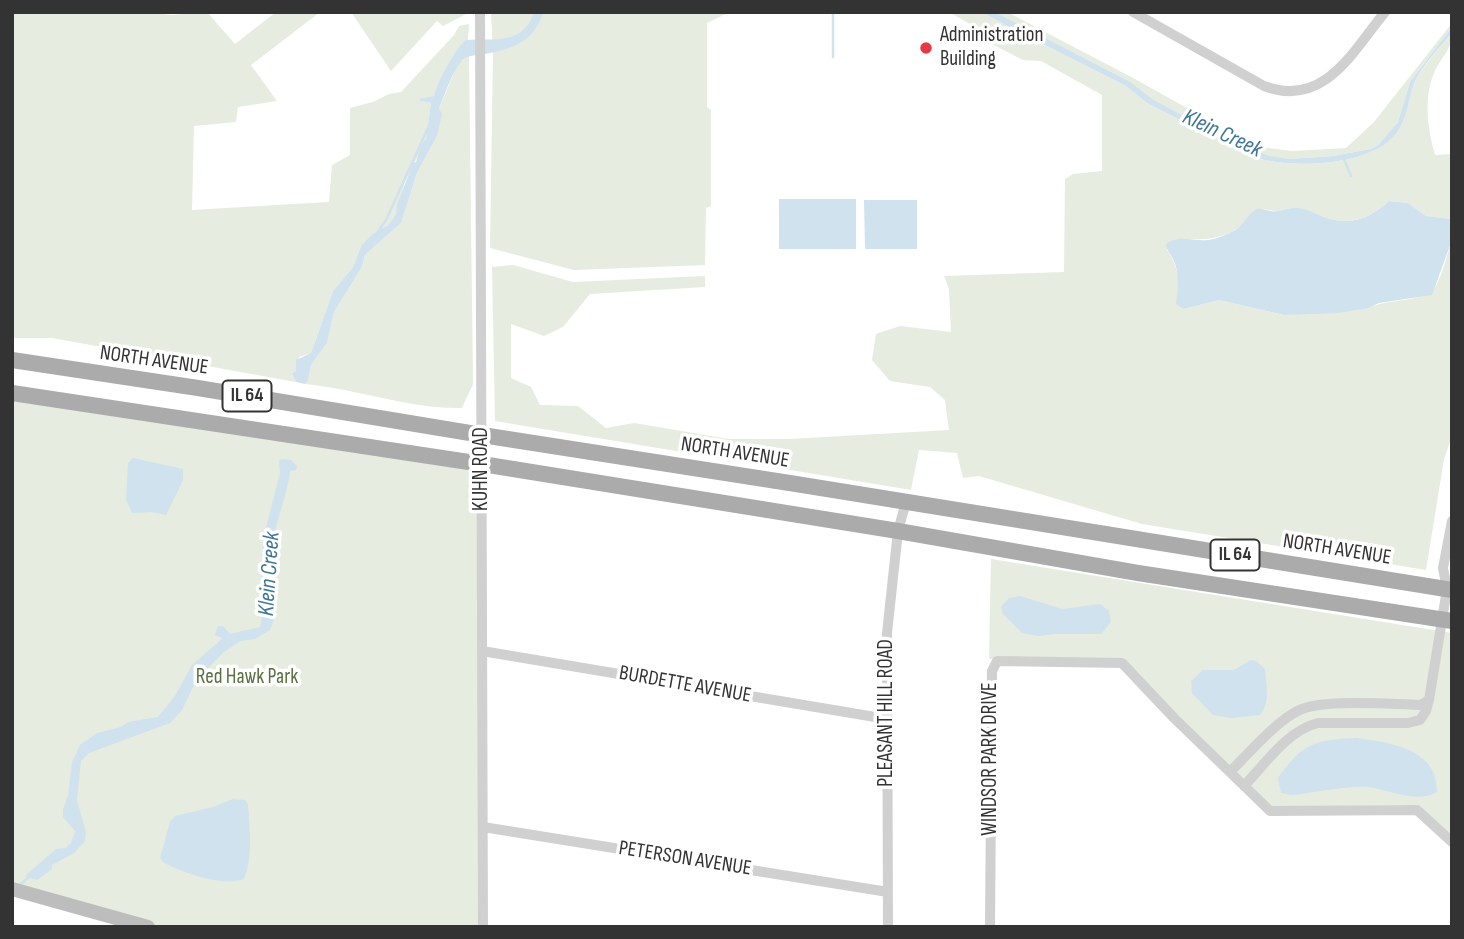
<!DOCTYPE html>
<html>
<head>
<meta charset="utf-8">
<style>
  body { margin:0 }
  #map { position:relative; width:1464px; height:939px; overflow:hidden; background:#fff; font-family:"Sofia Sans Condensed",sans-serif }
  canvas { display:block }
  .frame { position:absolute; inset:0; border:14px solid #333; pointer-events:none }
</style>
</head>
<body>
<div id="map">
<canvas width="1464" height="939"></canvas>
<div class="frame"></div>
</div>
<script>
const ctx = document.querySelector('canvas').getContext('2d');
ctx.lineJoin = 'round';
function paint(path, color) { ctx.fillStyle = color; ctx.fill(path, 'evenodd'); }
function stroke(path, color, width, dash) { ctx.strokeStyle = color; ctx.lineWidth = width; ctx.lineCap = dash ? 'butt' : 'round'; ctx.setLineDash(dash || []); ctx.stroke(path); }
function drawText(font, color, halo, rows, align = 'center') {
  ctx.font = font + ' "Sofia Sans Condensed",sans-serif'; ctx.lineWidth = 7; ctx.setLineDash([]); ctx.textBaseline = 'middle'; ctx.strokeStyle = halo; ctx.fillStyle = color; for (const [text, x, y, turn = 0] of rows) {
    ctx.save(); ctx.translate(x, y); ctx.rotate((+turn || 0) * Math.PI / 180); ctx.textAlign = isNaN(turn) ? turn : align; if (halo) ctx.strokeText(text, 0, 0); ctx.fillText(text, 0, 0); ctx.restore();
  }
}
const green = new Path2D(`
  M12,12H149L171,15L207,12L235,44L276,12H320L251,65L277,101L238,107L236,122L194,126L192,210L329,202L332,165L350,155V108L373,102L389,94L401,92L454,35L459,26L469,24L468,40C455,47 437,82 434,96L421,101L431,103L426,140L405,182L396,214L388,225L372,234L361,246L353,267L333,291L311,353L299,357L296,371L292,375L296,382L52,338H12Z
  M351,12H470L443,26L437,21L391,71Z
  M491,12H730L707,23V107L711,110V206L706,208L705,265L574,270L490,248L493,53Z
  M949,12H982L1016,31L1021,41L1024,37L1033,39L1126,86L1147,103L1248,155C1285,170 1374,168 1398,131C1408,115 1408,96 1416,80C1425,63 1440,48 1452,33C1452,50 1441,57 1434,73C1423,99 1428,129 1435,155L1452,154V219L1426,216L1408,203L1389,201C1370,217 1355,225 1330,219C1319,216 1310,209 1299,208C1291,207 1286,210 1278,211C1271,212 1264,207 1257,210C1249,212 1245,224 1238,228C1215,242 1200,239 1175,239L1167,250C1176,262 1182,283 1177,297L1184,309L1219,300L1284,315L1369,308C1387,298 1425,303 1435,287C1443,274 1447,254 1452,240V436L1444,459L1426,570L1142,524L979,476L963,478L957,453L919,450L911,490L495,421L492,267L513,265L573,282L705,276V287L590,294L563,327L544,336L511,324V378L531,387L540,405L578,406L606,428L634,423L729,439H789L949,430L945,400L930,387L890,381L872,360L876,334L900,326L951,332L949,289L944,276L1064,272L1065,179L1073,174L1102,171V95L1041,61L1023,60L976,36L977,28Z
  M995,12H1007L1135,79L1244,140L1260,147L1292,151L1346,148L1374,122L1452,23V27L1410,82L1398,122L1378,145L1371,149L1333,156L1289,159L1269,157L1235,143L1154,100L1129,81Z
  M469,56L473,384L462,408C409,409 357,389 305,384L308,381L311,365L327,343L334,312L362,267L365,255L401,223L417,173L437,136L439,109L455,70L460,62Z
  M12,395L479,469L483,927H149L12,888Z
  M991,559L1452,633V836L1420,808L1403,805L1271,807L1121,660L989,659Z`);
const water = new Path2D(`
  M534,12H543C535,41 513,49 485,54C478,55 469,55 464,59C454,66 444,97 439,109L442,114L437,136L417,173L401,223L365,255L362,267L334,312L327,343L311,365L308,381L305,384L296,382L292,374L296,371V360L311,353L333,291L353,267L361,246L372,234L388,225L396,214L397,205L413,163L416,162L421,145L426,139L431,103L420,101V99L434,96C437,82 454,50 466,40C495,38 523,46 534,12Z
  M982,12H995L1129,81L1154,100L1235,143L1269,156L1289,159L1333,156L1371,149L1378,145L1398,122L1410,82L1452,27V33C1438,50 1418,69 1412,90C1408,104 1406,118 1398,131C1374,168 1285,170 1248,155L1147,103L1126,86L1033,39L1024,37L1021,44L1016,45V31Z
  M779,199H856V249H779Z
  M864,200H917V249H865Z
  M1389,201L1408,203L1426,216L1452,219V240L1432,295L1379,303L1369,308L1338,313L1284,315L1219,300L1184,309L1176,304C1178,289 1180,273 1173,259C1170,253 1167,251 1166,244C1179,234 1193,242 1208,240C1217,239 1231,233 1238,228C1245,223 1249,212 1257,209C1264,208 1271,213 1278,211C1286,210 1291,207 1299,208C1310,209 1319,216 1330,219C1356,225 1370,217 1389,201Z
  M133,458L183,469V480L166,515L151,512L132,513L126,499L128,463Z
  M282,459L291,460L297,466L296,470L290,471C287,502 268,534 273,566C275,587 280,610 270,630L255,639L240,641L224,652L197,679L182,710L170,723L89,753L81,761L77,800L86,833L85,841L74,853L52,865V869L37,880L25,876L56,849L66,848L71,843L75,831L63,817V809L68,796L72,762L80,745L97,733L121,727L128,722L158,717L175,696L192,665L222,639V638L215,635L218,626H223L230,634L260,627L264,608L262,573L263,540L280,473L279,461Z
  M1020,596L1062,609L1100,604L1109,611L1111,622L1101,634H1054L1039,636L1022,633L1003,614L1001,607L1009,598Z
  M1251,660L1256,661L1265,669C1266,684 1271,703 1260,715L1231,718L1213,715L1192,693L1191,681L1203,670H1234Z
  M1356,738C1380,741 1420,746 1432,770C1436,776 1436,785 1437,792C1416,804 1391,790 1368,787C1351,785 1311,793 1292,795L1281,793L1278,778C1303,743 1314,740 1356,738Z
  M233,799L245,800L248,805C250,827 253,859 244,879C223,887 182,873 163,862L160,858L170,822L175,816L213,807Z`);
const stream = new Path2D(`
  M833,57V12
  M1343,157L1351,176
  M377,233L386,220L428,128
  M20,885L30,876`);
const street = new Path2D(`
  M480,12L483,927
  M1133,12L1264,86C1324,109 1353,51 1385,12
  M482,651L887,719
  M1230,772C1248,754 1280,717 1302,709C1327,699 1392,704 1420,705L1429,700
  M1244,786C1265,764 1288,730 1318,723H1408L1420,720L1426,711L1429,700L1447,589L1443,568L1452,521
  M483,827L888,892
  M888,927L887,633L898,531L906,502
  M990,927L992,671L997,661L1122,663L1174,718L1270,811L1417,810L1452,842`);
const secondary = new Path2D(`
  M12,889L148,927`);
const primary = new Path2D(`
  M12,360L198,388L482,435L796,484L1452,590
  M12,393L482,464L898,531L1138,573L1452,621`);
const markers = [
  [926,48,7,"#e63946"]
];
const shields = [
  [247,396,49],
  [1235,555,49]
];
const shieldNames = [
  ["IL 64",247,396],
  ["IL 64",1235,555]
];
const poiNames = [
  ["Administration",940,36],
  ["Building",940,60]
];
const streetNames = [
  ["NORTH AVENUE",154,361,8],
  ["NORTH AVENUE",735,453,9],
  ["KUHN ROAD",482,469,-90],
  ["NORTH AVENUE",1337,550,9],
  ["BURDETTE AVENUE",685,685,10],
  ["PLEASANT HILL ROAD",887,713,-90],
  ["WINDSOR PARK DRIVE",991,759,-90],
  ["PETERSON AVENUE",685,859,9]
];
const parkNames = [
  ["Red Hawk Park",247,678]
];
const waterNames = [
  ["Klein Creek",1222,134,25],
  ["Klein Creek",270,574,-86]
];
paint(green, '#e6ecdf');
paint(water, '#cfe2ee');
stroke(stream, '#cfe2ee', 2.5);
stroke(street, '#d0d0d0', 10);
stroke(secondary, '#bdbdbd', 14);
stroke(primary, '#ababab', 16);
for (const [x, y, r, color] of markers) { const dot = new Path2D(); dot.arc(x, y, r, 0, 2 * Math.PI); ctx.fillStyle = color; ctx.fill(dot); stroke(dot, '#fff', 2.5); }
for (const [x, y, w] of shields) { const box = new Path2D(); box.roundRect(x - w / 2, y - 15.5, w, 31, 5); ctx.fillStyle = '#fff'; ctx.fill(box); stroke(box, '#333', 2); }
drawText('bold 19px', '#333', null, shieldNames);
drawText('21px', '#333', '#fff', poiNames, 'left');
drawText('21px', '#333', '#fff', streetNames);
drawText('21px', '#56703f', '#fff', parkNames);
drawText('italic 23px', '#3f7597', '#fff', waterNames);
</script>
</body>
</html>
